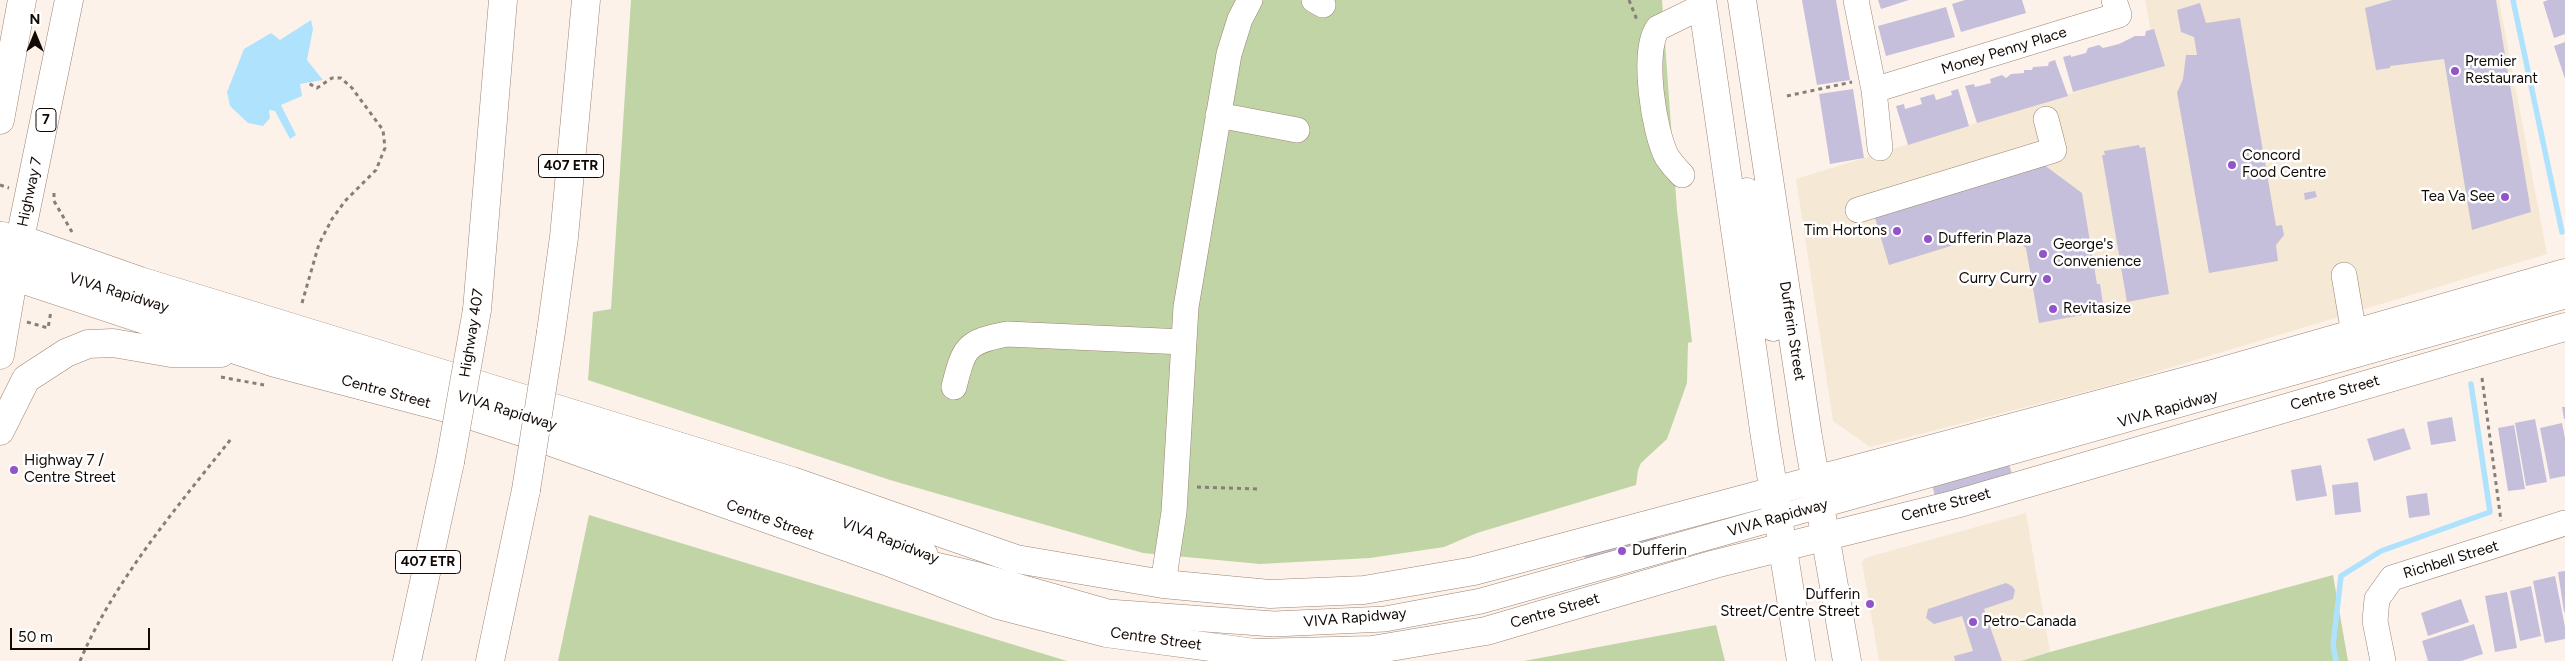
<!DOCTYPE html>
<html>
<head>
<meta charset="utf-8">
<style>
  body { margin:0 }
  #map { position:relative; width:2565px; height:661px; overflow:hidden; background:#fdf2ea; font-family:Figtree,sans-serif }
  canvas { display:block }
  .north { position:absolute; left:10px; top:10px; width:50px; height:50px; -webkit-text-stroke:4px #fff; paint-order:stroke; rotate:0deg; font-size:14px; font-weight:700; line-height:20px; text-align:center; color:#120904 }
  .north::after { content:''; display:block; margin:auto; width:18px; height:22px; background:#120904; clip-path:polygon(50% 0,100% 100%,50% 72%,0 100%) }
  .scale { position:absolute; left:10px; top:628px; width:140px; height:22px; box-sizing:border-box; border:2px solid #120904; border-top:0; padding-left:6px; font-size:15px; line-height:18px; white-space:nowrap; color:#120904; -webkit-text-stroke:4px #fff; paint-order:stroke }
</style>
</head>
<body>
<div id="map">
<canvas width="2565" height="661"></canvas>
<div class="north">N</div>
<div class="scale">50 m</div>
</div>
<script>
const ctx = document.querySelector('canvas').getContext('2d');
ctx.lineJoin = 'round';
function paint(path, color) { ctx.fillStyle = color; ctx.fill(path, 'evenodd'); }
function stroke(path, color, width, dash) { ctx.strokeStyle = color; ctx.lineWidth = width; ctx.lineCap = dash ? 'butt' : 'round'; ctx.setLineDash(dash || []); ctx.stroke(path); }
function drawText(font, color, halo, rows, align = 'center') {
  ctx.font = font + ' Figtree,sans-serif'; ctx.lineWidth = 5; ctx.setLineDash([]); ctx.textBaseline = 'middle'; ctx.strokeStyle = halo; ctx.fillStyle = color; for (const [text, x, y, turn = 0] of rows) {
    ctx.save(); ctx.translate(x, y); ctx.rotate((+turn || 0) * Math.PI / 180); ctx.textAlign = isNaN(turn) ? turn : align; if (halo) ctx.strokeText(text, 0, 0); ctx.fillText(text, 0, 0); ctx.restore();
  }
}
const commercial = new Path2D(`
  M2145,0H2499L2547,254L2123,382L1870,447L1833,421L1796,179L2073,93L2157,64Z
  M2026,513L2050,652L2021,661H1879L1862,563L1865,558Z`);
const green = new Path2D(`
  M631,0H1662L1677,210L1692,342L1688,343L1687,383L1667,439L1641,463L1638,470L1636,485L1477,533L1444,547L1370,558L1260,564L1143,553L890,480L588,380L593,312L611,309Z
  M589,515L1067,661H558Z
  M2333,575L2348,661H2021L2050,652Z
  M1716,625L1725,661H1524Z`);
const water = new Path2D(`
  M311,20L313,29L307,60L323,80L300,84L302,96L281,105L296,135L290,139L275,111L269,110L270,118L263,126L248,123L230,106L227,92L244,49L271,33L280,40Z`);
const stream = new Path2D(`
  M2513,0L2562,232
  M2336,661L2333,645L2341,576L2381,551L2490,512L2471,384`);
const building = new Path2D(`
  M1802,0H1836L1850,80L1817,85Z
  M1878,0H1909L1881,9Z
  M1965,0H2022L2026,13L1961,32L1952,4Z
  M2392,0H2496L2531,212L2472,230L2444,59L2390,66V68L2376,70L2365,8Z
  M2548,0H2565V34L2554,38L2543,2Z
  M2200,3L2206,23L2240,18L2276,226L2282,225L2284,235L2276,245L2278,261L2209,273L2177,93L2183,79L2186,55H2197L2194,37L2181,32L2177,10Z
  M1946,7L1955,37L1886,56L1878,26Z
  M2154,29L2165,66L2073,92L2063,57L2071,55V57L2086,53L2088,48L2099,45L2103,48L2119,44L2135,36H2145L2146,31Z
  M2565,42V79L2554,46Z
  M2055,60L2068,96L1977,123L1965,86L1974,84L1975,87L1991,83L1990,79L2002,75L2006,78L2011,74L2024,73V70H2032L2033,67L2048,66L2049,62Z
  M1853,89L1864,158L1830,164L1819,94Z
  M1958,89L1969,126L1908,145L1896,106L1904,104L1905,109L1922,104L1920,98L1934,94L1936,100L1952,95L1951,91Z
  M2139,145L2140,148L2145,147L2169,294L2127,302L2102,155H2105L2104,151Z
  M2036,159L2082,193L2097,284H2100L2104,311L2039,323L2026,248L2003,230L1889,265L1872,208Z
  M2315,191L2317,197L2305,200L2304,193Z
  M2562,407H2565V419H2564Z
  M2452,417L2456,441L2431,445L2427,422Z
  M2535,419L2547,482L2526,486L2515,423Z
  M2562,423L2565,438V476L2550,479L2540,428Z
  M2514,425L2525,489L2508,491L2498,428Z
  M2404,428L2411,449L2374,461L2367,439Z
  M2008,461L2012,474L1935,497L1932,484Z
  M2321,465L2327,496L2296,501L2291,470Z
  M2358,482L2361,512L2335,515L2332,485Z
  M2427,493L2430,515L2409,518L2406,496Z
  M1655,533L1660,547L1588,569L1584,555Z
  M2565,571V612H2564L2558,572Z
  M2555,576L2565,627V639L2545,643L2533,581Z
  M2006,583L2012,586L2015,590L2013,599L1984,609L2002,661H1955L1954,656L1973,651L1962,616L1934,624L1926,618L1928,609Z
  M2531,586L2541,636L2520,641L2510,591Z
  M2507,592L2517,648L2495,652L2485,596Z
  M2461,599L2469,622L2428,636L2421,613Z
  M2474,624L2483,654L2461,661H2428L2422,641Z`);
const path = new Path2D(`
  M1629,0L1637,20
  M1787,96L1852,82
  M0,185L9,188
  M54,193V201L72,232
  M302,303L319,244L332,219L345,201L376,170L385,148L383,130L352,88L341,78H332L317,88L308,83
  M27,322L48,328L51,311
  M221,377L264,385
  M2482,378L2501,521
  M1197,487L1259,489
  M80,661C114,581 177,507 231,439`);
const minor = new Path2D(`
  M1314,0L1323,5
  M1856,0L1874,90L1880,148
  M1874,90L2119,15L2114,0
  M1218,115L1297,130
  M1682,175C1677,170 1671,163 1667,157C1654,133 1641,51 1658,28L1703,6
  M1858,210L2054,150L2046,119
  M0,234L20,239
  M0,259L16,261L621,445L815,512L925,554
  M2344,275L2354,334
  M954,387C964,347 966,342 1007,334L1184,342
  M901,557L978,575L1108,612L1274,624L1385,619L1481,601L2565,296
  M1163,584L1174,512L1186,307L1229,54L1240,19L1250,0
  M2383,661L2375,621L2377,599L2392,578L2565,523`);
const major = new Path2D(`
  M1702,0L1765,437L1801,661
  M1742,0L1808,437L1847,661
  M0,120L22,0
  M1747,192L1773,327
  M20,239L140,281L792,481L1016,559L1163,584L1270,594L1364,590L1474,571L2216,373L2565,273
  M0,272L275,363L454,410L543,439L886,561L998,605L1106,633L1255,653L1372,650L1486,631L1715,564L1956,504L2565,327
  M0,355L20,239L69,0
  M0,431L26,379L66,353L88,344L113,343L171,353H221`);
const highway = new Path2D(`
  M477,310L503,0
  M551,332L564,237L586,0
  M407,661L450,462
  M490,661L526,490`);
const highwayBridge = new Path2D(`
  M450,462L477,310
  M526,490L551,332`);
const markers = [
  [2455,71,5,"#9254ca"],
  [2232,165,5,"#9254ca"],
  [2505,197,5,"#9254ca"],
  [1897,231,5,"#9254ca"],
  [1928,239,5,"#9254ca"],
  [2043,254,5,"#9254ca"],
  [2047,279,5,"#9254ca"],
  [2053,309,5,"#9254ca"],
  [14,470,5,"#9254ca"],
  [1622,551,5,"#9254ca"],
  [1870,604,5,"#9254ca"],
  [1973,622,5,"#9254ca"]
];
const shields = [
  [46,120,20],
  [571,166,65],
  [428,562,65]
];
const shieldNames = [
  ["7",46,120],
  ["407 ETR",571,166],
  ["407 ETR",428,562]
];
const streetNames = [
  ["Money Penny Place",2004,51,-17],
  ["Highway 7",30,192,-78],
  ["VIVA Rapidway",119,293,17],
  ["Dufferin Street",1792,331,81],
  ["Highway 407",472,333,-81],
  ["Centre Street",386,392,15],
  ["Centre Street",2335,393,-16],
  ["VIVA Rapidway",2168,409,-16],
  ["VIVA Rapidway",507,411,17],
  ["Centre Street",1946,505,-15],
  ["VIVA Rapidway",1778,518,-16],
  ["Centre Street",770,520,20],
  ["VIVA Rapidway",890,541,21],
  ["Richbell Street",2451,560,-17],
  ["Centre Street",1555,611,-16],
  ["VIVA Rapidway",1355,618,-5],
  ["Centre Street",1156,639,8]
];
const poiNames = [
  ["Premier",2465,62],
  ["Restaurant",2465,79],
  ["Concord",2242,156],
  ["Food Centre",2242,173],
  ["Tea Va See",2495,197,"right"],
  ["Tim Hortons",1887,231,"right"],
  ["Dufferin Plaza",1938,239],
  ["George's",2053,245],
  ["Convenience",2053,262],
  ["Curry Curry",2037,279,"right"],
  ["Revitasize",2063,309],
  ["Highway 7 /",24,461],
  ["Centre Street",24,478],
  ["Dufferin",1632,551],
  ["Dufferin",1860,595,"right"],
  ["Street/Centre Street",1860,612,"right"],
  ["Petro-Canada",1983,622]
];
paint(commercial, '#f5e9d5');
paint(green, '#c0d4a6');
paint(water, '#afe2fd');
stroke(stream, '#afe2fd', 5.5);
paint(building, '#c5bfdb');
stroke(minor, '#9c8472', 26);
stroke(major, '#9c8472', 29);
stroke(highway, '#9c8472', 29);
stroke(path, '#887e77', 3, [4, 4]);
stroke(minor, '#fff', 25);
stroke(major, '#fff', 28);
stroke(highway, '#fff', 28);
stroke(highwayBridge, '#9c8472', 29, []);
stroke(highwayBridge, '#fff', 28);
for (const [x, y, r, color] of markers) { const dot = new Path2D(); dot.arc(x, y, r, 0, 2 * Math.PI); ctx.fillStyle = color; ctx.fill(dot); stroke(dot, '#fff', 2); }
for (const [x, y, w] of shields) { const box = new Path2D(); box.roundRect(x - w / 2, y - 11.5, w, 23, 4); ctx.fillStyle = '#fff'; ctx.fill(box); stroke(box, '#120904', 1); }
drawText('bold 14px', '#120904', null, shieldNames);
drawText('15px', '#120904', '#fff', streetNames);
drawText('15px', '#120904', '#fff', poiNames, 'left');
</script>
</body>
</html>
